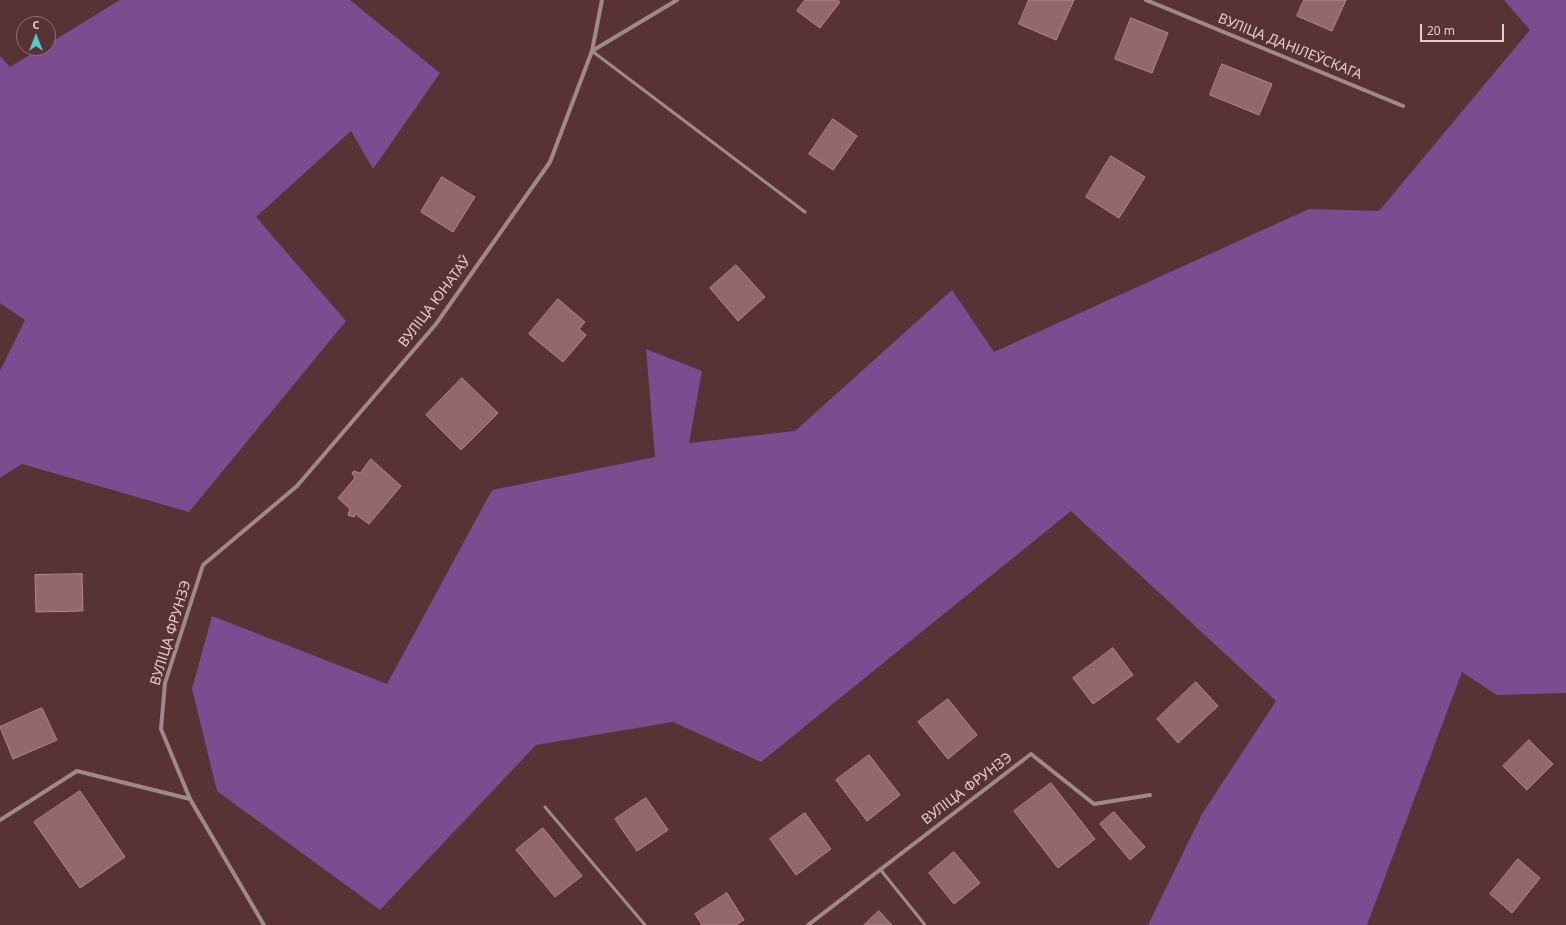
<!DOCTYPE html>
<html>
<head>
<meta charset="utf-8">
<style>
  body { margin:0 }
  #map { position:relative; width:1566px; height:925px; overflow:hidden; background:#583235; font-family:"Noto Sans",sans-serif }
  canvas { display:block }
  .north { position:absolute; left:16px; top:16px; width:40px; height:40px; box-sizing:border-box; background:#583235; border:1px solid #907072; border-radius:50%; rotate:0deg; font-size:11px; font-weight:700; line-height:16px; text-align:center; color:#e4cccd }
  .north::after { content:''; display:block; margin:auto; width:14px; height:18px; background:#52cdcc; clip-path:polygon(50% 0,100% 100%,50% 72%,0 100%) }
  .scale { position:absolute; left:1420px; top:24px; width:84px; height:18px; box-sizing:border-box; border:2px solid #e4cccd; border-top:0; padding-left:5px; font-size:12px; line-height:14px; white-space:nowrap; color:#e4cccd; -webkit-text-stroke:3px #583235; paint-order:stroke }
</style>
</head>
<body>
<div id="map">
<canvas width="1566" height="925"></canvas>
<div class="north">С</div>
<div class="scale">20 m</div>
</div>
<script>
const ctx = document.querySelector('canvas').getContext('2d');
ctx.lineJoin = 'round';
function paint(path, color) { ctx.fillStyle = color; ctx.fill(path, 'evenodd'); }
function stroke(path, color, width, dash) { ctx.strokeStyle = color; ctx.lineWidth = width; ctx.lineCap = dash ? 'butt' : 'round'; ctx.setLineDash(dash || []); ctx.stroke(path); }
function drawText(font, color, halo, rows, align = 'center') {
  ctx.font = font + ' "Noto Sans",sans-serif'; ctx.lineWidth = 4; ctx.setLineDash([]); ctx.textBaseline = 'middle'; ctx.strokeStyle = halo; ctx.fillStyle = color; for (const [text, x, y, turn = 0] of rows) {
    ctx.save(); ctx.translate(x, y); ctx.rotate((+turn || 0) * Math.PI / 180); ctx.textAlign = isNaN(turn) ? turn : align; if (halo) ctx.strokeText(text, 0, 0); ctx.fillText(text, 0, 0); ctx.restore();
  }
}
const green = new Path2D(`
  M120,0H350L440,73L373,169L351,131L256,217L346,321L189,512L22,464L0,478V371L25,320L0,303V56L10,67L41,48H48V44Z
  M1504,0H1566V693L1497,695L1462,672L1367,925H1148L1202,814L1276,701L1071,511L761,762L673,722L536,745L380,910L217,791L192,689L212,616L387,684L492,490L655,457L646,349L702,371L689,443L795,431L952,290L994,352L1309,209L1379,211L1530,30Z`);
const building = new Path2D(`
  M805,0H837L840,2L820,28L797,11Z
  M1029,0H1074L1056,40L1019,24Z
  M1304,0H1346L1332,31L1297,16Z
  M1131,18L1168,33L1152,73L1115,59Z
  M1222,64L1272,84L1259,115L1210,95Z
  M833,119L857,136L833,170L809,154Z
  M1111,156L1145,177L1119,218L1086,197Z
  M442,177L475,197L453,232L421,212Z
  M736,265L765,297L738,321L710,288Z
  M558,299L585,322L579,329L586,335L563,362L529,334Z
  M462,378L498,413L461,450L426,415Z
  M371,459L401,486L369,524L355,514L354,517L348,515L350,509L338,498L355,478L352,473L354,471L360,473Z
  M82,574L83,611L36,612L35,575Z
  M1113,648L1133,675L1093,704L1073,678Z
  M1196,682L1218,706L1178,743L1157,719Z
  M948,699L977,735L948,759L918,722Z
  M42,708L57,740L13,759L0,727Z
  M1529,740L1553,764L1527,790L1503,766Z
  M869,755L900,795L867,821L836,780Z
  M1051,783L1095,839L1058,868L1014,811Z
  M80,791L125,857L80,888L34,822Z
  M646,798L668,830L637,851L615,819Z
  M1114,812L1145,847L1130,860L1100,824Z
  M805,813L831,849L796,875L770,839Z
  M543,828L582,876L555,897L516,850Z
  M954,852L980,883L954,904L929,873Z
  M1518,859L1540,878L1512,913L1490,894Z
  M727,893L744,920L736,925H702L695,914Z
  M879,911L892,925H864Z`);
const lane = new Path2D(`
  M592,51L805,212
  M545,807L645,925
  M880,869L925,925`);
const street = new Path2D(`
  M1146,0L1403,106
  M592,51L677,0
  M0,820L77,771L190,799
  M264,925L190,799L161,729L165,683L203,565L297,486L436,324L550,162L592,51L602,0
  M808,925L1031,754L1094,804L1150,795`);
const streetNames = [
  ["ВУЛІЦА ДАНІЛЕЎСКАГА",1290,47,22],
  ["ВУЛІЦА ЮНАТАЎ",435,302,-53],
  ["ВУЛІЦА ФРУНЗЭ",171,633,-73],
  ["ВУЛІЦА ФРУНЗЭ",967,789,-37]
];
paint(green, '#7c4c90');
paint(building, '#92686a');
stroke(building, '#b4878a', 1);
stroke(lane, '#9f8a8b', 3);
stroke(street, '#9f8a8b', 4);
drawText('14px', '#e4cccd', '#583235', streetNames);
</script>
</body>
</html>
